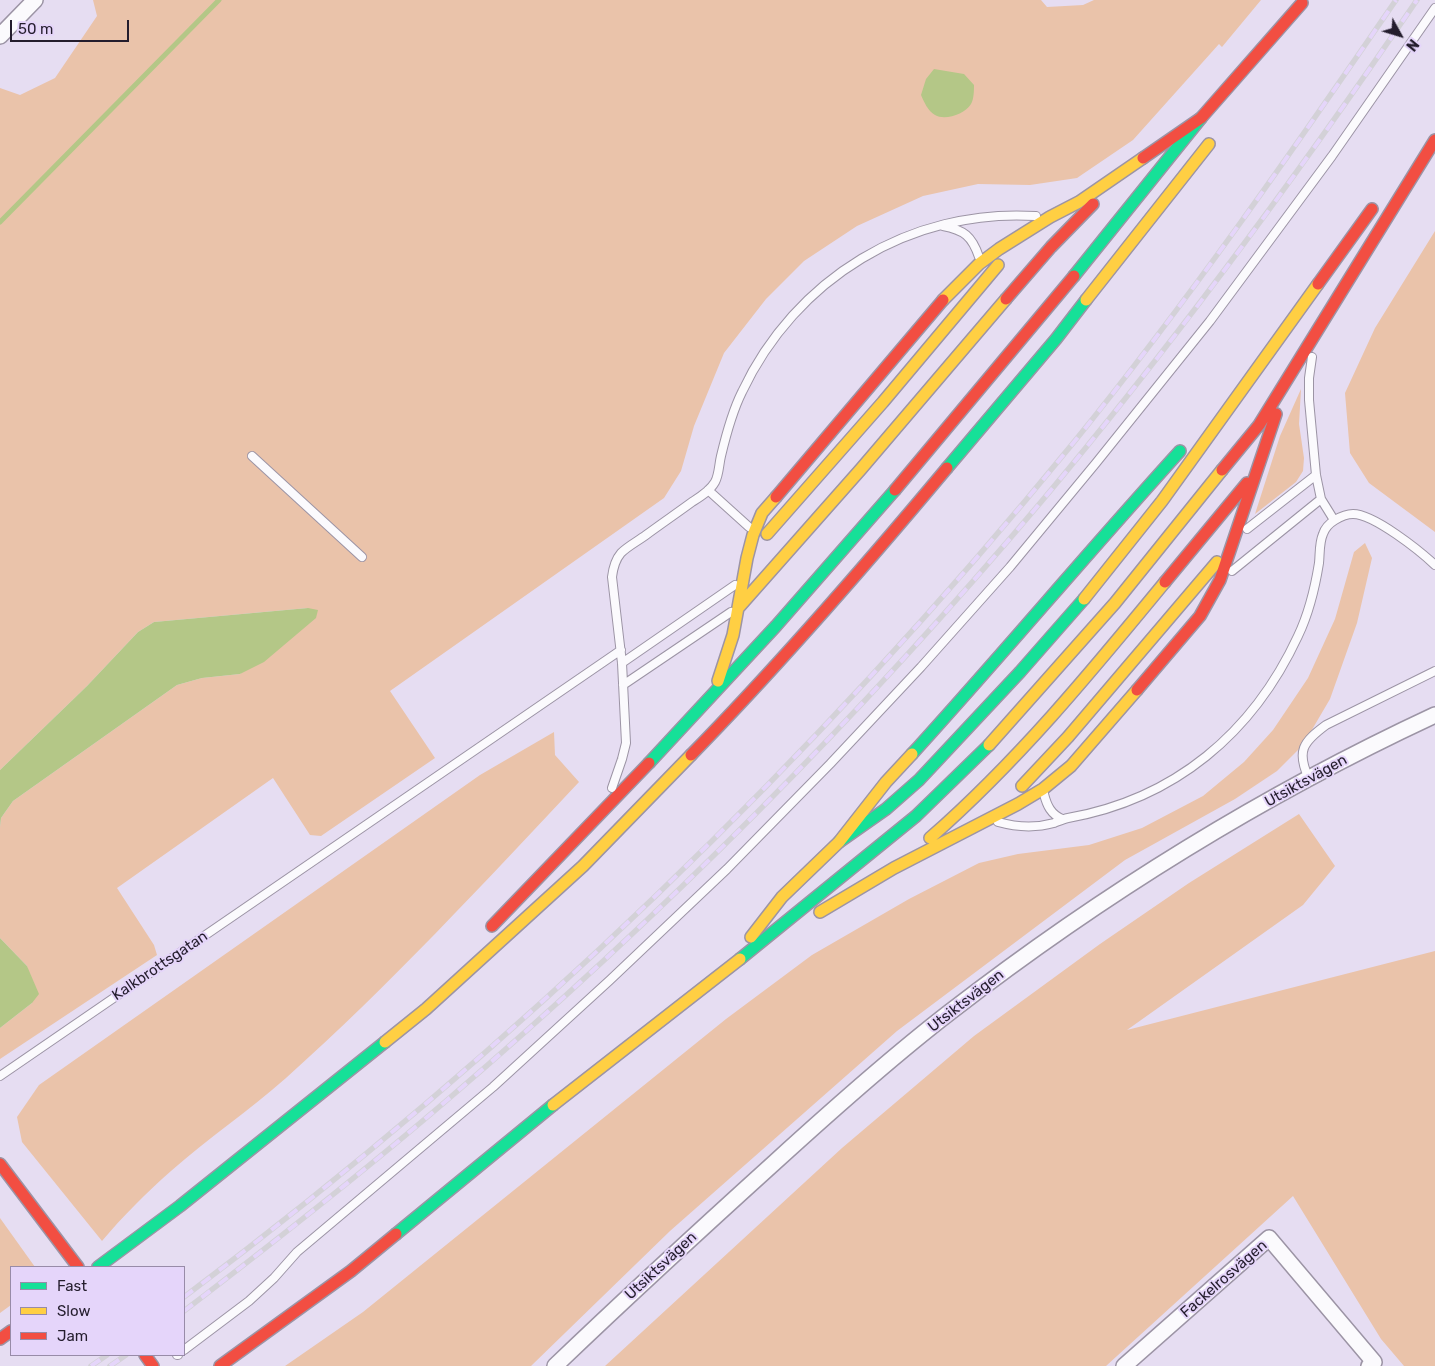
<!DOCTYPE html>
<html>
<head>
<meta charset="utf-8">
<style>
  body { margin:0 }
  #map { position:relative; width:1435px; height:1366px; overflow:hidden; background:#e6ddf2; font-family:Rubik,sans-serif }
  canvas { display:block }
  .legend { position:absolute; left:10px; top:1266px; width:175px; height:90px; box-sizing:border-box; background:#e5d5fa; border:1px solid #988ba8; margin:0; padding:6px 9px; list-style:none; font-size:15px; color:#241d2d }
  .legend li { display:flex; align-items:center; gap:10px; height:25px }
  .legend b { width:25px; border:1px solid #988ba8 }
  .north { position:absolute; left:1375px; top:10px; width:50px; height:50px; -webkit-text-stroke:4px #e5d5fa; paint-order:stroke; rotate:129deg; font-size:14px; font-weight:700; line-height:20px; text-align:center; color:#241d2d }
  .north::after { content:''; display:block; margin:auto; width:18px; height:22px; background:#241d2d; clip-path:polygon(50% 0,100% 100%,50% 72%,0 100%) }
  .scale { position:absolute; left:10px; top:20px; width:119px; height:22px; box-sizing:border-box; border:2px solid #241d2d; border-top:0; padding-left:6px; font-size:15px; line-height:18px; white-space:nowrap; color:#241d2d; -webkit-text-stroke:4px #e5d5fa; paint-order:stroke }
</style>
</head>
<body>
<div id="map">
<canvas width="1435" height="1366"></canvas>
<ul class="legend">
<li><b style="height:6px;background:#16e098"></b>Fast</li>
<li><b style="height:6px;background:#ffcf43"></b>Slow</li>
<li><b style="height:6px;background:#f24e42"></b>Jam</li>
</ul>
<div class="north">N</div>
<div class="scale">50 m</div>
</div>
<script>
const ctx = document.querySelector('canvas').getContext('2d');
ctx.lineJoin = 'round';
function paint(path, color) { ctx.fillStyle = color; ctx.fill(path, 'evenodd'); }
function stroke(path, color, width, dash) { ctx.strokeStyle = color; ctx.lineWidth = width; ctx.lineCap = dash ? 'butt' : 'round'; ctx.setLineDash(dash || []); ctx.stroke(path); }
function drawText(font, color, halo, rows, align = 'center') {
  ctx.font = font + ' Rubik,sans-serif'; ctx.lineWidth = 4; ctx.setLineDash([]); ctx.textBaseline = 'middle'; ctx.strokeStyle = halo; ctx.fillStyle = color; for (const [text, x, y, turn = 0] of rows) {
    ctx.save(); ctx.translate(x, y); ctx.rotate((+turn || 0) * Math.PI / 180); ctx.textAlign = isNaN(turn) ? turn : align; if (halo) ctx.strokeText(text, 0, 0); ctx.fillText(text, 0, 0); ctx.restore();
  }
}
const green = new Path2D(`
  M93,0H1041L1047,7L1083,5L1094,0H1261L1222,47L1219,44L1133,140L1077,178L1030,185L978,184L923,196L857,226L804,261L766,299L724,353L694,426L681,471L664,498L390,691L435,758L321,836L310,835L273,778L117,888L154,945L157,955L0,1059V1028L32,1003L27,966L0,938V827L1,818L13,801L177,685L202,678L240,674L308,608L154,622L138,632L87,686L0,770V88L20,95L55,78L97,16Z
  M1435,231V532L1369,483L1350,453L1345,393L1375,328Z
  M1301,389L1299,424L1304,458L1303,471L1296,482L1255,514L1280,436Z
  M1365,543L1372,558L1357,623L1330,699L1303,745L1277,771L1235,799L1125,860L897,1031L670,1231L531,1366H285L363,1312L726,1019L812,955L909,899L979,863L1018,854L1089,845L1142,828L1203,796L1244,762L1273,730L1308,678L1335,619L1354,552Z
  M554,732L555,755L579,782C484,883 389,986 286,1078C249,1111 208,1138 171,1171C146,1193 123,1216 102,1241L22,1142L17,1117L39,1085L480,775Z
  M1299,814L1335,866L1303,905L1127,1030L1435,951V1366H1404L1381,1339L1293,1196L1106,1366H605L842,1148L974,1036L1100,944L1189,883Z
  M0,1218L35,1267H11V1305L0,1313Z`);
const water = new Path2D(`
  M934,69L964,74L974,85C974,90 974,99 971,104C965,114 945,121 935,115C928,111 924,102 921,95L926,79Z
  M308,608L318,610L316,618L264,662L240,674L202,678L177,685L13,801L1,818L0,827V770L87,686L138,632L154,622Z
  M0,938L27,966L39,994L32,1003L0,1028Z`);
const stream = new Path2D(`
  M0,222L219,0`);
const lane = new Path2D(`
  M943,226C964,230 972,236 979,257
  M1312,357L1309,378V400L1316,475L1321,499L1334,520
  M252,456L362,557
  M708,490L749,527
  M1247,529L1316,475
  M1232,571L1321,499
  M622,663L735,585
  M623,685L731,612
  M1309,779C1296,751 1303,742 1326,725L1435,671
  M612,788L622,759L626,743L622,663L612,577C613,569 615,560 621,553C628,546 638,541 646,535C661,524 677,513 692,502C700,497 710,491 715,482C719,475 719,464 721,456C726,435 732,412 742,392C795,279 910,208 1036,216
  M1044,794C1047,806 1051,814 1062,819
  M998,822C1016,827 1036,828 1054,823C1059,821 1063,819 1068,818C1175,799 1253,733 1298,636C1309,613 1315,588 1319,563C1320,554 1319,543 1323,534C1325,528 1330,523 1335,520C1340,517 1347,514 1353,514C1374,514 1420,551 1435,565
  M0,1076L621,650
  M184,1350L249,1301L274,1278L297,1252L493,1087L610,980L727,869L830,764L921,667L1010,567L1096,463L1210,321L1332,156L1435,8
  M177,1355H178`);
const street = new Path2D(`
  M0,36L35,0
  M555,1366C627,1297 700,1230 774,1163C831,1111 889,1059 950,1012C1100,896 1263,795 1435,715
  M1124,1366L1269,1238L1374,1362L1369,1366`);
const fast = new Path2D(`
  M1074,276L1201,118
  M947,468L1056,339L1086,300
  M912,754C1003,654 1089,551 1180,451
  M649,763L776,626L895,490
  M839,842L886,809L919,780L1020,672L1084,599
  M740,959L916,816L989,745
  M396,1234L553,1105
  M98,1267L180,1206L385,1042`);
const slow = new Path2D(`
  M943,300L979,264L999,249L1050,217L1079,202L1143,158
  M1086,300L1209,144
  M767,534L883,402L998,265
  M1084,599L1162,501L1318,284
  M739,607L861,469L1006,299
  M718,681L733,635L747,558L753,535L762,513L776,497
  M989,745L1115,603L1222,470
  M1022,786L1068,737L1217,562
  M930,838C1018,761 1091,672 1165,582
  M820,912L894,868L1018,804L1043,789L1071,766L1137,690
  M751,937L782,897L839,842L886,782L912,754
  M385,1042L426,1009L583,866L691,755
  M553,1105L740,959`);
const jam = new Path2D(`
  M1143,158L1201,118L1302,3
  M1318,284L1372,209
  M1006,299L1051,247L1093,204
  M1222,470L1259,425L1435,140
  M895,490L1074,276
  M776,497L943,300
  M1165,582L1247,483
  M1137,690L1200,616L1220,580L1276,414
  M691,755C781,663 865,566 947,468
  M492,926L649,763
  M0,1164L78,1267
  M0,1339L11,1331
  M145,1355L153,1366
  M220,1366L351,1271L396,1234`);
const rail = new Path2D(`
  M184,1297C514,1049 813,762 1074,442C1189,300 1293,150 1396,0
  M184,1311C273,1243 361,1174 446,1101C660,918 860,717 1041,502C1176,341 1299,173 1417,0
  M91,1366L107,1355
  M110,1366L126,1355`);
const streetNames = [
  ["Utsiktsvägen",1306,781,-29],
  ["Kalkbrottsgatan",160,966,-34],
  ["Utsiktsvägen",966,1001,-38],
  ["Utsiktsvägen",661,1266,-43],
  ["Fackelrosvägen",1224,1279,-41]
];
paint(green, '#eac3aa');
paint(water, '#b4c787');
stroke(stream, '#b4c787', 5);
stroke(lane, '#9c94a5', 10);
stroke(street, '#9c94a5', 18);
stroke(fast, '#9c94a5', 14);
stroke(slow, '#9c94a5', 14);
stroke(jam, '#9c94a5', 14);
stroke(lane, '#fbfafd', 8);
stroke(street, '#fbfafd', 15);
stroke(fast, '#16e098', 11);
stroke(slow, '#ffcf43', 11);
stroke(jam, '#f24e42', 11);
stroke(rail, '#d3d1d7', 5.5);
stroke(rail, '#e5d5fa', 4, [11]);
drawText('15px', '#241d2d', '#e5d5fa', streetNames);
</script>
</body>
</html>
